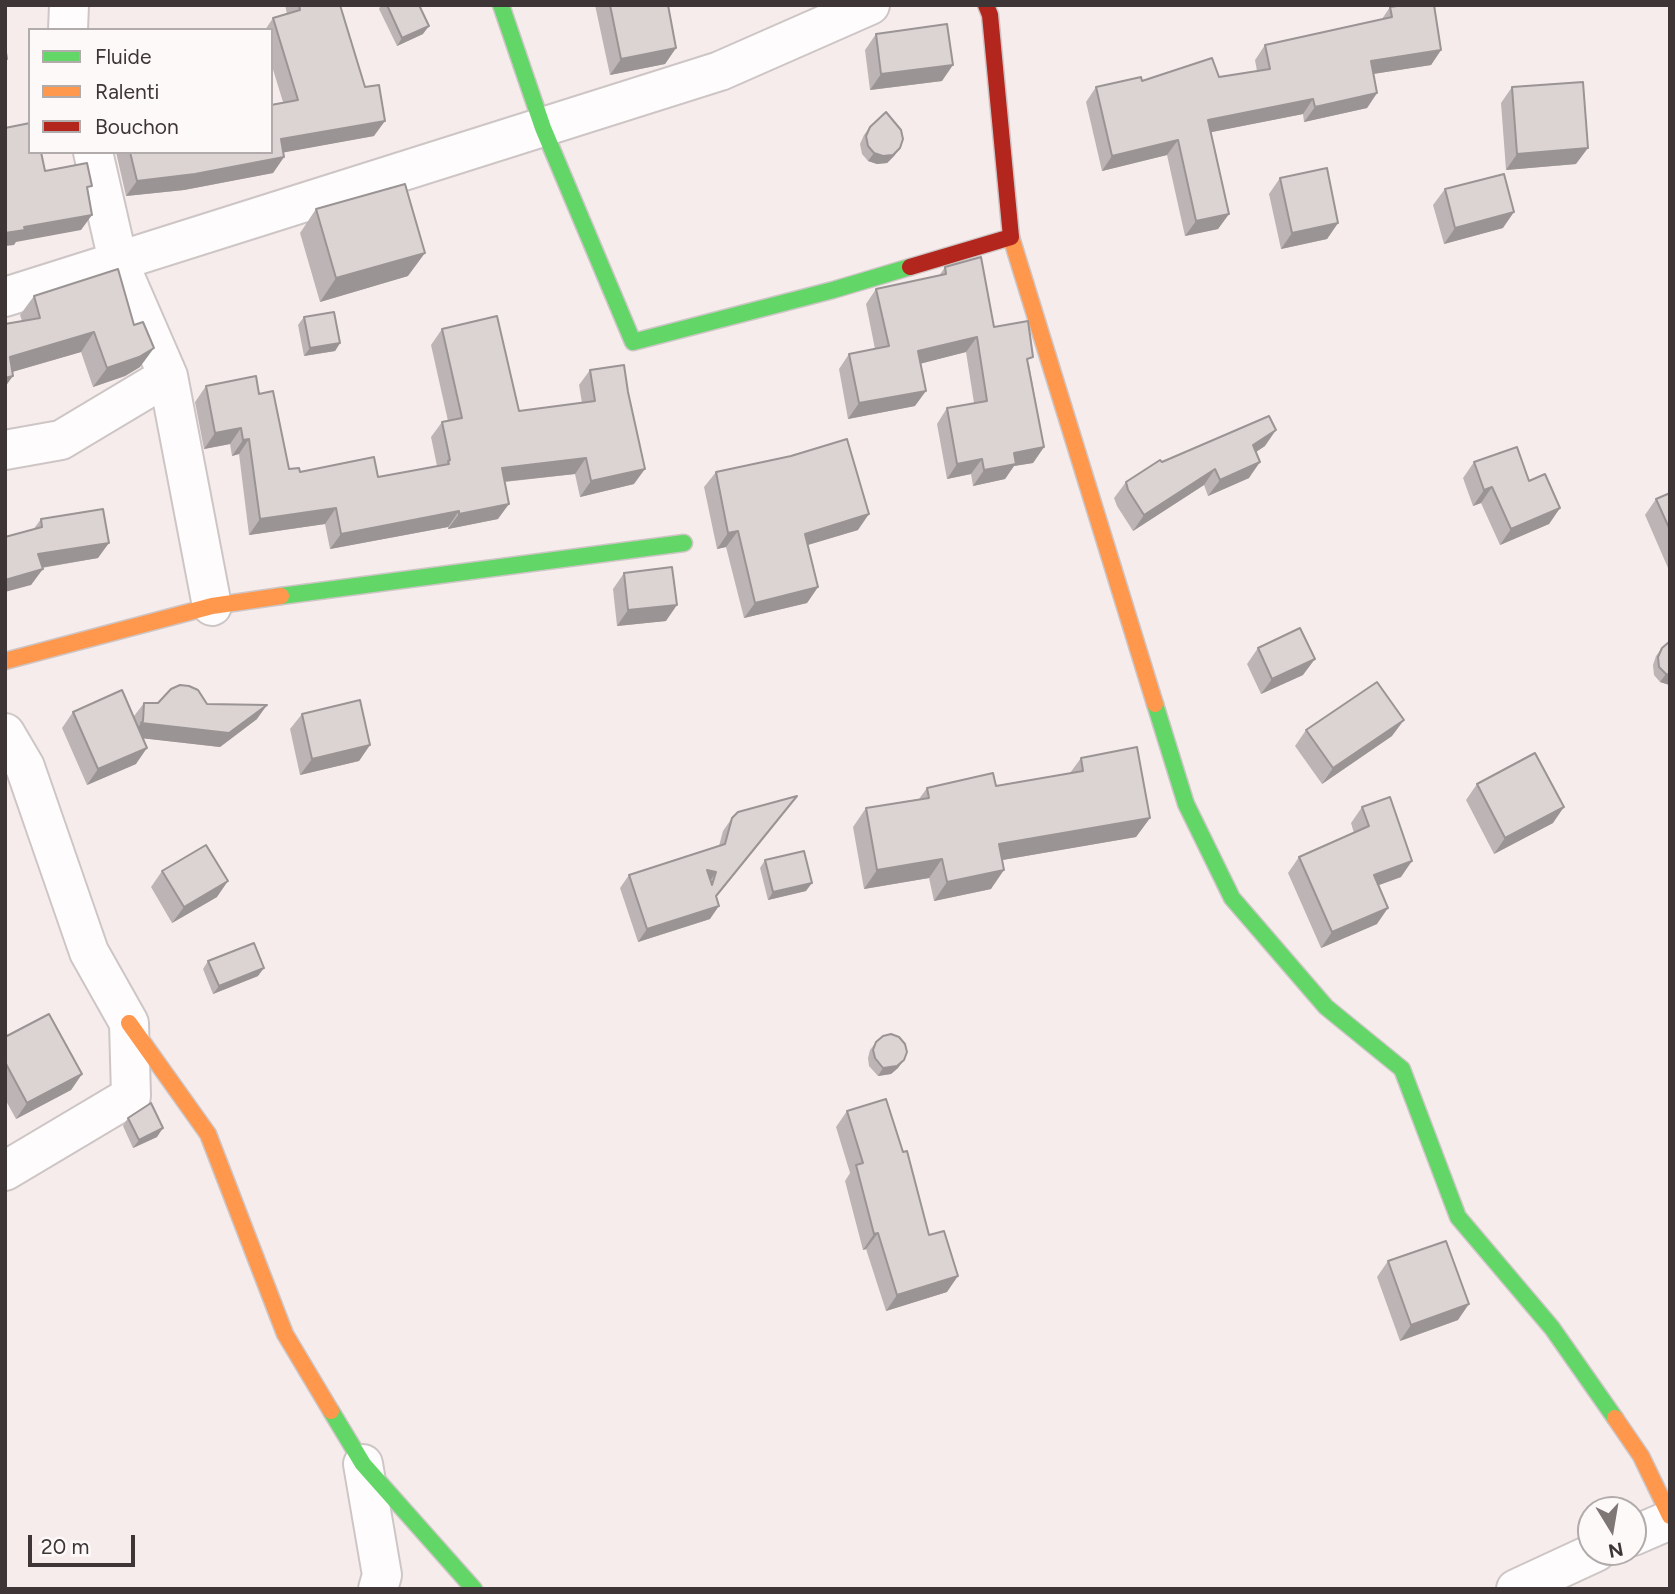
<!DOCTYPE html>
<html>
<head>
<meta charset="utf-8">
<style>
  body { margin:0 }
  #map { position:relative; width:1675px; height:1594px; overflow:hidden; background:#f7ecec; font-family:Figtree,sans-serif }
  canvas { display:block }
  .frame { position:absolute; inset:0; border:7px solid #3e3636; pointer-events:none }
  .legend { position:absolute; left:28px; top:28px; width:245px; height:126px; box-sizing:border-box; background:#fdf9f9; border:2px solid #b1abab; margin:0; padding:9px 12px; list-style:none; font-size:21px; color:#3e3636 }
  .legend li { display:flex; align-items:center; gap:14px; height:35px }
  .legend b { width:35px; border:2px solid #b1abab }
  .north { position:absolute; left:1577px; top:1496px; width:70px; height:70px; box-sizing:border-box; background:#fdf9f9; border:2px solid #b1abab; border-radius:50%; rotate:169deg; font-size:19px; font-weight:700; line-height:28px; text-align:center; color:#3e3636 }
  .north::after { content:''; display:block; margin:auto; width:24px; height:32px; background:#7f7676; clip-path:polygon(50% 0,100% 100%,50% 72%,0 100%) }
  .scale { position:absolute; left:28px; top:1535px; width:107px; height:32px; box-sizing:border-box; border:4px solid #3e3636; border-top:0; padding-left:9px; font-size:21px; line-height:24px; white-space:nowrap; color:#3e3636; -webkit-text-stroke:5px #fdf9f9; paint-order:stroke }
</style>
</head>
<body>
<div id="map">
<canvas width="1675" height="1594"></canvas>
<div class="frame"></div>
<ul class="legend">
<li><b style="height:9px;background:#63d668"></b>Fluide</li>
<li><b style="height:9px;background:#ff974d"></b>Ralenti</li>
<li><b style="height:9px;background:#b3261e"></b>Bouchon</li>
</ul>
<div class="north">N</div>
<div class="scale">20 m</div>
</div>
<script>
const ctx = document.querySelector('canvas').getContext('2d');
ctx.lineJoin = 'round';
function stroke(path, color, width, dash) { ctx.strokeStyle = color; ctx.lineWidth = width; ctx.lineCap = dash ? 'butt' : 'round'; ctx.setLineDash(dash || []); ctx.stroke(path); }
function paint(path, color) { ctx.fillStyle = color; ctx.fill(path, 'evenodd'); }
const street = new Path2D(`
  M68,30L69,5
  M93,152L118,261L168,376L212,606
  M5,297L720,71L870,5
  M5,450L61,440L168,376
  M5,733L25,767L89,952L129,1023L131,1096L5,1171
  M363,1464L382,1575L378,1589
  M1633,1536L1670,1520
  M1516,1589L1596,1552`);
const fast = new Path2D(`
  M501,5L543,128L633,342L833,290L910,267
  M281,596L684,543
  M1155,704L1186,804L1232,898L1326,1007L1402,1069L1458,1217L1552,1328L1615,1418
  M331,1411L363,1464L474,1589`);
const slow = new Path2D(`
  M1011,237L1155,704
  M5,661L212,606L281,596
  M129,1023L208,1134L285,1334L331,1411
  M1615,1418L1641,1456L1670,1516`);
const jam = new Path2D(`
  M910,267L1011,237L990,15L986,5`);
const wall = new Path2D(`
  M285,5H340L374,136L284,152V157L273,173L184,190L126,196L116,152H271L283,102L271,63V30H265L273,18L287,14Z
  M381,5H419L423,34L397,46L379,9Z
  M595,5H668L676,48L665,64L610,75Z
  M1390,7L1441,50L1431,65L1373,74L1377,93L1367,108L1304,122L1303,114L1211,132L1229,214L1218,229L1185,236L1167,155L1102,171L1086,102L1096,87L1142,81L1219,77L1257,71L1255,60L1265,45L1382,19Z
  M876,34L942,81L870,90L865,50Z
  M1512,87L1576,164L1506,170L1501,103Z
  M870,127L900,148L894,156L887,163L877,164L868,161L862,154L860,144L864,135Z
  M1280,178L1338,223L1327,239L1281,249L1269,194Z
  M1445,189L1503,228L1444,244L1433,205Z
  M316,209L408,276L320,302L300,233Z
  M945,267L994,327L1029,364L1044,447L1033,463L1014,466L1005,479L973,486L971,474L947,479L937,424L947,408L974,403L966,352L921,363L915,406L848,419L839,369L849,354L875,349L866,304L876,289L939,276Z
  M118,269L140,367L125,376L93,387L81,352L12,372L5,387L22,321L20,315L34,296Z
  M304,317L340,343L335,351L304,356L298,325Z
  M442,329L519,411L582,403L579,385L590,370L634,484L580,497L575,474L505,482L498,519L448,529V527L330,549L325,524L249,535L239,454L232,456L230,444L204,449L195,402L206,386L259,394L289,469L300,472L378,477L437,466L431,437L442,422L448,421L431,345Z
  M1265,446L1256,452L1249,478L1208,496L1204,485L1133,531L1117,506L1114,498L1126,482L1162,462Z
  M1474,462L1529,481L1560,508L1549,524L1500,545L1481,503L1473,506L1463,478Z
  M716,472L858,530L808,545L818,587L807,603L744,618L726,547L717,549L704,487Z
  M1670,493V568H1668L1645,515L1656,499Z
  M41,519L98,558L42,568L31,585L33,530Z
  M624,573L666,621L617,626L613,589Z
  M1258,648L1303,675L1261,694L1247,664Z
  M1662,648L1669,685L1660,682L1654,675L1653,665L1656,656Z
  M144,703L207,704L257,719L220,747L142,738L136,764L87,785L62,728L73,712L134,719V716Z
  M302,714L370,745L359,761L300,775L290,729Z
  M1306,730L1392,736L1322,784L1295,746Z
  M1081,758L1150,818L1136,837L1002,860L991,889L934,901L929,878L864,889L853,827L866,808L919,799L927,788L996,786L1070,773Z
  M1477,784L1553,823L1494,854L1466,800Z
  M1362,807L1401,877L1378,885L1377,924L1321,948L1288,873L1299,857L1354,833L1351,823Z
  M787,809L716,897L710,919L638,942L620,888L629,875L719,846L723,831L732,818Z
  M765,860L806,891L768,900L760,868Z
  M162,871L217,897L172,923L151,887Z
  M208,961L258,976L213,994L203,969Z
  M5,1037L82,1074L71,1090L16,1119L5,1099Z
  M876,1042L898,1068L891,1074L878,1076L869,1066L868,1058L870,1050Z
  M847,1111L929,1235L947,1292L886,1311L866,1249L863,1250L845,1181L850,1173L836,1127Z
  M128,1118L157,1137L133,1148L123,1126Z
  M1388,1261L1458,1320L1400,1341L1377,1277Z`);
const shadedWall = new Path2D(`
  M429,26L423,34L397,46L402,38Z
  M676,48L665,64L610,75L621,59Z
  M1441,50L1431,65L1360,76L1371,61Z
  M953,65L942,81L870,90L881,74Z
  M1377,93L1367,108L1304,122L1315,107Z
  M1313,99L1303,114L1197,135L1208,120Z
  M385,121L374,136L270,155L281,139Z
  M1178,140L1167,155L1102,171L1112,156Z
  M900,148L894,156L887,163L877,164L868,161L874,153Z
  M1588,148L1576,164L1506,170L1517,154Z
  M284,157L273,173L184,190L126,196L137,181Z
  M1514,212L1503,228L1444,244L1455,228Z
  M1229,214L1218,229L1185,236L1196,221Z
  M92,215L81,230L16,242L14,245L5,246V233L24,227Z
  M1338,223L1327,239L1281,249L1292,233Z
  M425,253L408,276L320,302L336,278Z
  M94,332L81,352L5,374L10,357Z
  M977,337L966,352L908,367L918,351Z
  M340,343L335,351L304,356L310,348Z
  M154,348L140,367L125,376L93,387L107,368Z
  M13,376L5,387V378Z
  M926,391L915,406L848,419L859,403Z
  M241,428L230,444L204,449L215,433Z
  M1276,430L1265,446L1242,461L1253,445Z
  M249,439L239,454L232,456L243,440Z
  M1044,447L1033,463L1014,466L1005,479L973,486L984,470L1014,453Z
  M586,458L575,474L491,483L502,468Z
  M982,459L971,474L947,479L957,464Z
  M1260,462L1249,478L1208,496L1220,480Z
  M645,469L634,484L580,497L591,481Z
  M1215,469L1204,485L1133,531L1144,515Z
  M1492,487L1481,503L1473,506L1484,490Z
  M509,504L498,519L448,529L459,514Z
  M336,508L325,524L249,535L260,519Z
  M1560,508L1549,524L1500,545L1511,529Z
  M459,511L448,527L330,549L341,534Z
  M869,514L858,530L794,549L805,534Z
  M738,531L726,547L717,549L728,533Z
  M109,543L98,558L27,570L38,554Z
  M43,569L31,585L5,592V580Z
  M818,587L807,603L744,618L755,603Z
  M677,605L666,621L617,626L628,610Z
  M1315,659L1303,675L1261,694L1272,679Z
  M1666,674L1670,675V685L1660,682Z
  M267,705L257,719L220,747L131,737L141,723Z
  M1404,720L1392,736L1322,784L1333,768Z
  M370,745L359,761L300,775L312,759Z
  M147,748L136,764L87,785L98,769Z
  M797,796L787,809L706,909L716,896Z
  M1564,807L1553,823L1494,854L1505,838Z
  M1150,818L1136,837L985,863L999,844Z
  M942,859L929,878L864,889L877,870Z
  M1412,861L1401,877L1363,891L1374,875Z
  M707,870L716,872L707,886Z
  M1004,870L991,889L934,901L947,882Z
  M228,881L217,897L172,923L184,907Z
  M812,883L806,891L768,900L773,892Z
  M719,906L710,919L638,942L647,929Z
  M1388,908L1377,924L1321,948L1332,932Z
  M264,968L258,976L213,994L219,986Z
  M904,1060L898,1068L891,1074L878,1076L883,1068Z
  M82,1074L71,1090L16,1119L27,1103Z
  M163,1128L157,1137L133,1148L139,1140Z
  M878,1233L866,1249L863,1250L874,1234Z
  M958,1276L947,1292L886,1311L897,1295Z
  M1469,1304L1458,1320L1400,1341L1411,1325Z`);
const building = new Path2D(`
  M299,5H340L365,87L379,85L385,121L281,139L284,157L195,174L137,181L130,152H271V105L298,100L273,18L300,10Z
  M387,5H419L429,26L402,38Z
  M610,5H668L676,48L621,59Z
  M1404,5H1434L1441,50L1371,61L1377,93L1315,107L1313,99L1208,120L1229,214L1196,221L1178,140L1112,156L1096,87L1141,77L1142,81L1212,58L1219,77L1270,69L1265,45L1392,17L1390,7Z
  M947,24L953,65L881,74L876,34Z
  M5,46L7,59L5,60Z
  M1583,82L1588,148L1517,154L1512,87Z
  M886,112L901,130L903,139L900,148L893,155L883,156L874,153L868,146L866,136L870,127Z
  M30,123V152H41L45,171L87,163L92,186L87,187L92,215L24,227L25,230L5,233V128Z
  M1327,168L1338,223L1292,233L1280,178Z
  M1504,174L1514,212L1455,228L1445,189Z
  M405,184L425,253L336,278L316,209Z
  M981,257L994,327L1028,321L1033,357L1027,359L1044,447L1014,453L1016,464L984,470L982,459L957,464L947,408L987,401L977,337L918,351L926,391L859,403L849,354L889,346L876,289L946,274L945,267Z
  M118,269L134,325L143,322L154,348L139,357L107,368L94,332L10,357L13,376L5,378V324L40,318L34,296Z
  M334,312L340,343L310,348L304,317Z
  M497,316L519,411L595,401L590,370L624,365L628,392L645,469L591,481L586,458L502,468L509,504L459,514V511L341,534L336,508L260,519L249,439L243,440L241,428L215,433L206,386L256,376L259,394L273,391L289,469L299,468L300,472L374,457L378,477L449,464L448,461L450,460L442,422L462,418L442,329Z
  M1269,416L1276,430L1253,445L1260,462L1220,480L1215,469L1144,515L1128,490L1126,482L1160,460L1162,462Z
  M847,439L869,514L805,534L818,587L755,603L738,531L728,533L716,472L791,456Z
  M1517,447L1529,481L1545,474L1560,508L1511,529L1492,487L1484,490L1474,462Z
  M1670,493V530L1656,499Z
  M103,509L109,543L38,554L43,569L5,580V537L42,527L41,519Z
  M672,567L677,605L628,610L624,573Z
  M1300,628L1315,659L1272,679L1258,648Z
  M1669,642H1670V675L1666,674L1659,667L1658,657L1662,648Z
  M1377,682L1404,720L1333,768L1306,730Z
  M180,685L189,686L198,690L207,704L267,705L229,733L141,723L143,721L144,703H158L171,689Z
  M122,690L147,748L98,769L73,712Z
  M360,700L370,745L312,759L302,714Z
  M1137,747L1150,818L999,844L1004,870L947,882L942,859L877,870L866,808L929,798L927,788L993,773L996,786L1083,771L1081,758Z
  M1535,753L1564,807L1505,838L1477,784Z
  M797,796L716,896L719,906L647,929L629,875L725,844L732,818L738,812ZM707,870L716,872L712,885Z
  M1390,797L1412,861L1374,875L1388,908L1332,932L1299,857L1369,826L1362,807Z
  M206,845L228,881L184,907L162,871Z
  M804,851L812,883L773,892L765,860Z
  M254,943L264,968L219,986L208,961Z
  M49,1014L82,1074L27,1103L5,1062V1037Z
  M891,1034L899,1037L905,1044L907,1052L904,1060L897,1066L883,1068L875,1058L873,1050L876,1042L883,1036Z
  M886,1099L903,1152L907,1151L929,1235L944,1231L958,1276L897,1295L878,1233L874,1234L856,1165L863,1163L847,1111Z
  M151,1103L163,1128L139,1140L128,1118Z
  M1446,1241L1469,1304L1411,1325L1388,1261Z`);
stroke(street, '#cec6c6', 42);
stroke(fast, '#cec6c6', 19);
stroke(slow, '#cec6c6', 19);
stroke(jam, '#cec6c6', 19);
stroke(street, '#fefcfc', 38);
stroke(fast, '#63d668', 16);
stroke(slow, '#ff974d', 16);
stroke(jam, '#b3261e', 16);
paint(wall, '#bdb5b5');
paint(shadedWall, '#9a9494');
paint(building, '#dcd3d3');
stroke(building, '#9a9494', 2);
</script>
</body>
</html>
